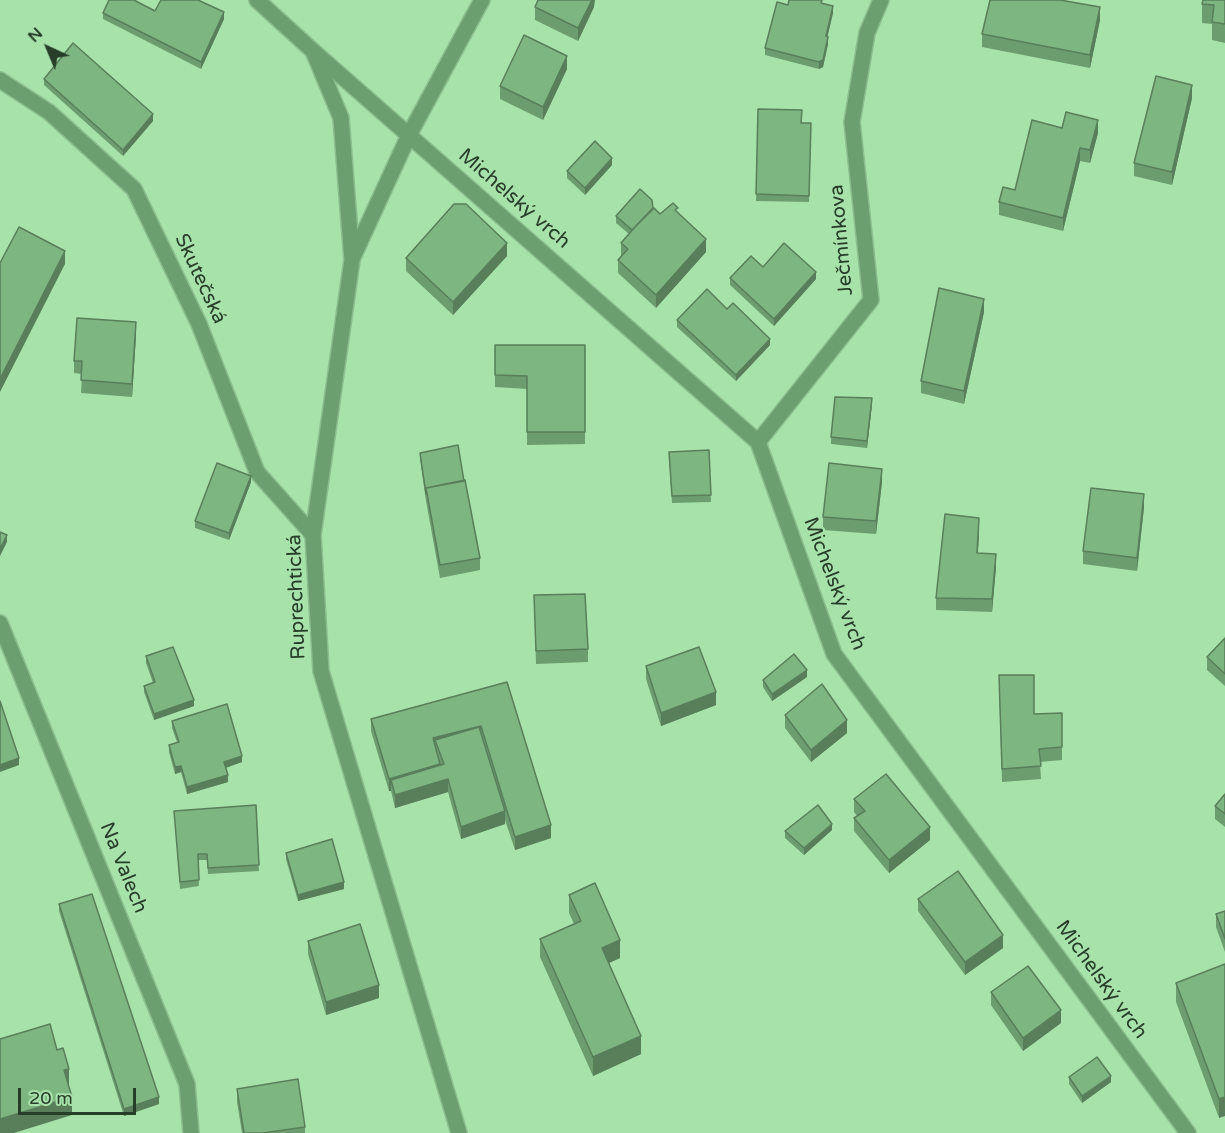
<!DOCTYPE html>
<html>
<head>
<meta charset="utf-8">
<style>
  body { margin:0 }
  #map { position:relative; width:1225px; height:1133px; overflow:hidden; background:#a8e2ab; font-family:"Varela Round",sans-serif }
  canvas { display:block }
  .north { position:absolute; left:18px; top:18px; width:60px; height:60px; -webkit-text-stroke:4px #a8e2ab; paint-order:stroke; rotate:316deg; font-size:16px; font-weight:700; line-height:24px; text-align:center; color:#263d28 }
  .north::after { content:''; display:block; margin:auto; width:21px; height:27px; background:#263d28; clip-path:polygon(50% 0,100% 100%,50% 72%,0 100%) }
  .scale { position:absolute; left:18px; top:1088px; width:118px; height:27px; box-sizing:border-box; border:3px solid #263d28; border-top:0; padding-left:8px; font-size:18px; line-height:21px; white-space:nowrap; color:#263d28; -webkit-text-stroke:4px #a8e2ab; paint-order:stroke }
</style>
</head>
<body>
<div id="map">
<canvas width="1225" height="1133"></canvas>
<div class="north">N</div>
<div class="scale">20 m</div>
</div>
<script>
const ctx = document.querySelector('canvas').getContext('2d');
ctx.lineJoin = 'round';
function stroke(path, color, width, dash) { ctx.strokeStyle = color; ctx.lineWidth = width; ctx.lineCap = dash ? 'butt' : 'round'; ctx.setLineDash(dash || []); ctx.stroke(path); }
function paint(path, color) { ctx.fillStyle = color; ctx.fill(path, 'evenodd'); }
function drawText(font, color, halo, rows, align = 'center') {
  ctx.font = font + ' "Varela Round",sans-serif'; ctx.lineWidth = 4.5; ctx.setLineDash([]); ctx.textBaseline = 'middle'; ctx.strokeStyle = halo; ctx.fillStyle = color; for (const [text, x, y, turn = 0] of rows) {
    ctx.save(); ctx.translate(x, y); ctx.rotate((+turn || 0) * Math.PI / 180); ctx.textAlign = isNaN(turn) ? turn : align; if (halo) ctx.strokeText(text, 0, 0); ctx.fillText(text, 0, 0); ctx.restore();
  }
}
const street = new Path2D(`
  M257,0L313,51L341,118L352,260L313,535L321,671L459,1133
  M313,51L758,442L834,654L1188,1133
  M0,80L49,112L134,189L199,324L257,472L313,535
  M353,257L409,135L482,0
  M758,442L871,300L852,122L867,33L881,0
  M0,623L187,1084L191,1133`);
const wall = new Path2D(`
  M822,0V3L833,13L827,37L828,44L823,67L819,69L765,55V48L788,5Z
  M990,0H1062L1100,20L1090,68L982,47V34Z
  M1225,0V43L1212,40V24L1202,23V4Z
  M594,1V7L578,41L535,20V7Z
  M155,11L224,19L201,69L103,19V13Z
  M567,69L543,120L500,99V86Z
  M44,79L153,121L123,156L44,85Z
  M1192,98L1172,185L1134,176V163Z
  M758,109L802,123H811L809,202L756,201Z
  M1062,128L1098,133L1090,163L1080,161L1063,231L999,215V202L1015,190Z
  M612,165L585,195L567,178V171Z
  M653,209L660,214L678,212L706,252L656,308L618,273V260L621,256V243L629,234L616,223V216Z
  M507,256L453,315L406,271V258Z
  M763,267L816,279L774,326L730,285V278Z
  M727,309L770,345L736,381L677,327V320Z
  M984,312L964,404L921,393V381Z
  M136,335L132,397L81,393L82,374L74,373V361Z
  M495,345H585V444L527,445V389L495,387Z
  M872,404L867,448L831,444V437Z
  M709,450L711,502L672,503L669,458Z
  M420,453L464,481L480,558V570L440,578L426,501L420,459Z
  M251,482L229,540L195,528V521Z
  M882,482L876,534L823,530V517Z
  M1144,507L1137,571L1083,564V551Z
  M979,531L978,553L996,567L992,612L936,610V598Z
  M534,595L588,649V662L536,664Z
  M1225,638V686L1207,670V657Z
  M146,656L194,706L154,720L144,692V686L153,683L146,663Z
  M646,666L716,705L661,726L646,679Z
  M807,677L772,701L763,687V680Z
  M507,682L551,838L515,850L505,820V824L461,839L448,792L395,808L391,791H389L371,731V719Z
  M999,687L1034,714L1062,747V760L1040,762L1041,779L1002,782Z
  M785,715L847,733L811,762L785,728Z
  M172,721L242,762L226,768L228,782L187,794L181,772L175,774L169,752V745L177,742L172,728Z
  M1225,794V827L1215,819V806Z
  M854,799L930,840L889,873L854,831V818L857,816L854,812Z
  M256,805L259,871L208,874L207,860H198L199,886L180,889L174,811Z
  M832,830L804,855L785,838V831Z
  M286,853L344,889L298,901L286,859Z
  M569,895L620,958L609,963L641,1054L593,1076L540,957V939L574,924L569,913Z
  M918,899L1003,948L965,975L918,911Z
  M59,904L159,1104L124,1116L59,911Z
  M1225,911V952L1216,927V914Z
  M308,941L379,998L326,1015L308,954Z
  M1225,964L1219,1118L1176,1002V983Z
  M991,992L1061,1023L1023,1051L991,1005Z
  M1069,1077L1111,1082L1082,1103L1069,1084Z
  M237,1089L305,1127V1133H242L237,1102Z`);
const shadedWall = new Path2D(`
  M592,0H595L594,7L578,41V28Z
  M833,6V13L826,43V36Z
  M1100,7V20L1090,68V55Z
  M224,12V19L201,69V62Z
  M828,37V44L823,67L819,69V62Z
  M567,56V69L543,120V107Z
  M1192,85V98L1172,185V172Z
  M153,114V121L123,156V150Z
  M1098,120V133L1090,163V150Z
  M1080,148V161L1063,231V218Z
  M612,158V165L585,195V188Z
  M706,239V252L656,308V295Z
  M507,243V256L453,315V302Z
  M65,251V264L0,392V379Z
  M816,272V279L774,326V319Z
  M984,299V312L964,404V391Z
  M136,322V335L132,397V384Z
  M770,339V345L736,381V375Z
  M872,398V404L867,448V441Z
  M882,469V482L876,534V521Z
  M251,476V482L229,540V533Z
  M1144,494V507L1137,571V558Z
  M979,518V531L977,566V553Z
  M7,535V542L0,556V549Z
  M996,554V567L992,612V599Z
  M807,670V677L772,701V694Z
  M716,692V705L661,726V713Z
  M194,700V706L154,720V714Z
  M847,720V733L811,762V750Z
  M481,726V739L435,740V750L433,738Z
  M242,756V762L224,768V762Z
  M19,758V765L0,772V765Z
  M440,764V776L391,780V791H389V779Z
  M181,766V772L175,774V767Z
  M228,775V782L187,794V787Z
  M448,779V792L395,808V795Z
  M505,811V824L461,839V827Z
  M832,824V830L804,855V848Z
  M551,825V838L515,850V837Z
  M930,827V840L889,873V860Z
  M344,882V889L298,901V895Z
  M1003,935V948L965,975V962Z
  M620,940V958L602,966V948Z
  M379,985V998L326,1015V1002Z
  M1061,1010V1023L1023,1051V1038Z
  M641,1036V1054L593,1076V1057Z
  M69,1069V1087L64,1070Z
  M1111,1076V1082L1082,1103V1096Z
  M72,1097V1115L14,1133H0V1119Z
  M159,1097V1104L124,1116V1109Z
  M1225,1097V1116L1219,1118V1099Z`);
const building = new Path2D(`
  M109,0H134L155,11L161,0H198L224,12L201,62L103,13Z
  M538,0H592L578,28L535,7Z
  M789,0H822L821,3L833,6L826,36L828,37L823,60L819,62L765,48L777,2L788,5Z
  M990,0H1060L1100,7L1090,55L982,34Z
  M1203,0H1225V24L1212,22L1214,5L1202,4Z
  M524,35L567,56L543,107L500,86Z
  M73,43L153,114L123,150L44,79Z
  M1156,76L1192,85L1172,172L1134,163Z
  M758,109L802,110L801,123H811L809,196L756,194Z
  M1066,112L1098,120L1090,150L1080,148L1063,218L999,202L1003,187L1015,190L1032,120L1062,128Z
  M595,141L612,158L585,188L567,171Z
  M640,189L652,200L653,208L632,230L616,216Z
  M673,203L678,208L675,210L706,239L656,295L618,260L628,249L621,243L635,227L654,208L660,214Z
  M454,204H466L507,243L453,302L406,258Z
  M19,227L65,251L0,379V263Z
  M784,243L816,272L774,319L730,278L751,256L763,267Z
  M939,288L984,299L964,391L921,381Z
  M707,289L727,309L733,303L770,339L736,375L677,320Z
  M77,318L136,322L132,384L81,380L82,361H74Z
  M495,345H585V432H527V376L495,375Z
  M835,397L872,398L867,441L831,437Z
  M458,445L464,481L426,488V494L420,453Z
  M709,450L711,495L672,496L669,452Z
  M217,463L251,476L229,533L195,521Z
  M829,463L882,469L876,521L823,517Z
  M465,480L480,558L440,565L426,488Z
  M1091,488L1144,494L1137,558L1083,551Z
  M945,514L979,518L977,553L996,554L992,599L936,598Z
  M0,532L7,535L0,549Z
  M585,594L588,649L536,651L534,595Z
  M1225,638V674L1207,657Z
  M173,647L194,700L154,714L144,686L155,682L146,656Z
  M699,647L716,692L661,713L646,666Z
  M794,654L807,670L772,694L763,680Z
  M999,675H1034V714L1062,713V747L1039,749L1041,766L1002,769Z
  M507,682L551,825L515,837L481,726L433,738L440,764L389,779L371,719Z
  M822,684L847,720L811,750L785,715Z
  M0,701L19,758L0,765Z
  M227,704L242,756L224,762L228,775L187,787L181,766L175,767L169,745L179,742L172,721Z
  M479,727L505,811L461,827L448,779L395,795L391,780L444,764L435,740Z
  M886,774L930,827L889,860L854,818L865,811L854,799Z
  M1225,794V814L1215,806Z
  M256,805L259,865L208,868L207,854H198L199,880L180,882L174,811Z
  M818,805L832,824L804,848L785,831Z
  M332,839L344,882L298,895L286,853Z
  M958,871L1003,935L965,962L918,899Z
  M595,883L620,940L602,948L641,1036L593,1057L540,939L581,921L569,895Z
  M92,894L159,1097L124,1109L59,904Z
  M1225,911V939L1216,914Z
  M360,924L379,985L326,1002L308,941Z
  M1225,964V1097L1219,1099L1176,983Z
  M1028,966L1061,1010L1023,1038L991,992Z
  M50,1024L57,1050L63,1048L69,1069L64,1070L72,1097L0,1119V1039Z
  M1097,1057L1111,1076L1082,1096L1069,1077Z
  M298,1079L305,1127L263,1133H244L237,1089Z`);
const streetNames = [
  ["Michelský vrch",514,199,41],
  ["Ječmínkova",842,240,-95],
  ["Skutečská",200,279,65],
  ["Michelský vrch",834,584,69],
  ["Ruprechtická",297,597,-92],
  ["Na Valech",123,868,68],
  ["Michelský vrch",1101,980,54]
];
stroke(street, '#8bbe8e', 18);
stroke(street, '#6c9f6f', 15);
paint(wall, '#6c9d6f');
paint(shadedWall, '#587f5a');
paint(building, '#7eb681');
stroke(building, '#587f5a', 1.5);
drawText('20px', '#263d28', '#a8e2ab', streetNames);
</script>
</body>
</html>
